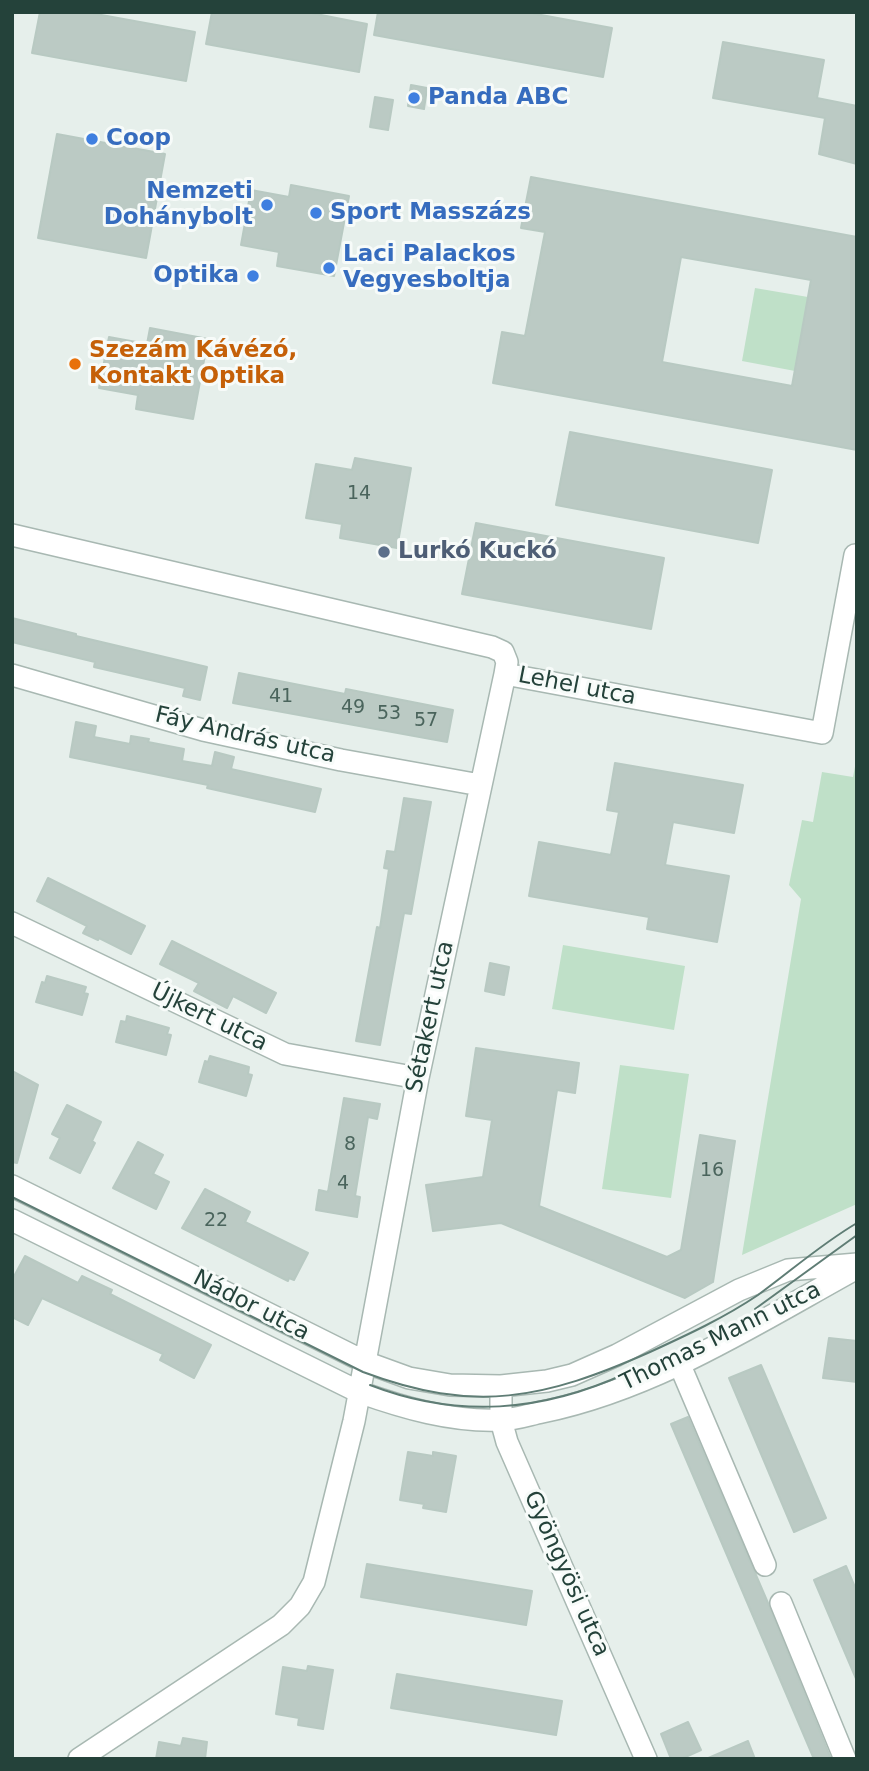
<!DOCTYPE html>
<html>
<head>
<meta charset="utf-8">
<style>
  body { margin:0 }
  #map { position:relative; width:869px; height:1771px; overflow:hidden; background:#e6efeb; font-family:"DejaVu Sans",sans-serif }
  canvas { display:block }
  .frame { position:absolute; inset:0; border:14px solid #24423a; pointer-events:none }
</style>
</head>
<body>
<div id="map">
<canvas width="869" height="1771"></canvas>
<div class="frame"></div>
</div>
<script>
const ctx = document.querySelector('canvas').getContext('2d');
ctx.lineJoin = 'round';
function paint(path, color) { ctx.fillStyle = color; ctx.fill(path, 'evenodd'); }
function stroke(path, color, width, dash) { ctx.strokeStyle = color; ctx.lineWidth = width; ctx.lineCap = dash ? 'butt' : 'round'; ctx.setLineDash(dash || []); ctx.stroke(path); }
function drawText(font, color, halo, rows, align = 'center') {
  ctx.font = font + ' "DejaVu Sans",sans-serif'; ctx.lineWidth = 6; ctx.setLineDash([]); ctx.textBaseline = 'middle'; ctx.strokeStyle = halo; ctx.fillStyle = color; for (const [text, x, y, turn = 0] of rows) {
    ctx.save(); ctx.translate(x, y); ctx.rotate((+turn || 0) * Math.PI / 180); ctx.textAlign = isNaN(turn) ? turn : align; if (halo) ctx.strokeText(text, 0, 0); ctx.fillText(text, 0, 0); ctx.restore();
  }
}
const green = new Path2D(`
  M755,288L808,297L795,371L742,361Z
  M857,756V1204L742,1255L801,899L789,885L802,820L813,822L822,772L853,777Z
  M563,945L685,966L674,1030L552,1009Z
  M620,1065L689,1074L671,1198L602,1189Z`);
const building = new Path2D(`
  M40,12H85L195,32L186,81L32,53Z
  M212,12H306L367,24L359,72L206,44Z
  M378,12H525L612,28L603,77L374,35Z
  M723,42L824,60L817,98L857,106V164L819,154L825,118L713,98Z
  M411,85L427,88L424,109L408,106Z
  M375,97L393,100L388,130L370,127Z
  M57,134L165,154L146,258L38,238Z
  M531,177L857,237V450L493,383L502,332L525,336L545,232L521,228ZM681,257L811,280L792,386L662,362Z
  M291,185L349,196L334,276L277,266L279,252L241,245L251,190L289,197Z
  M150,328L208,339L193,419L136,409L138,395L99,388L109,337L147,344Z
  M570,432L772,470L758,543L556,505Z
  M355,458L411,468L397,548L340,538L342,524L306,518L316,464L352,470Z
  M476,523L664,558L651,629L462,594Z
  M12,618L76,634V636L207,667L200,700L183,696L185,688L94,667L95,662L12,642Z
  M239,673L345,694L346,689L453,710L447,742L233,703Z
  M76,722L96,726L94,737L130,744L131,736L149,739L148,742L184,749L182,761L212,766L215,752L234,757L231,769L321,789L315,812L207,788L208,785L70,757Z
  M615,763L743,785L734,833L673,822L665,865L729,876L717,942L647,929L649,917L529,896L539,842L611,855L619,812L607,810Z
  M404,798L431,802L411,914L404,913L380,1045L356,1041L377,927L380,928L389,869L384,868L387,851L395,852Z
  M48,878L145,926L131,954L99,938L98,940L83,933L87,926L37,901Z
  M172,941L276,993L266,1013L233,996L227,1008L194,991L199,983L160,964Z
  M490,963L509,967L504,995L485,991Z
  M47,976L86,987L84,993L88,994L82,1015L36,1002L42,982L45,983Z
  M127,1016L169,1028L167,1034L171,1035L166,1055L116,1042L121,1021L126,1022Z
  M476,1048L579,1063L575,1093L557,1090L539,1206L667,1257L681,1250L700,1135L735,1141L713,1282L685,1298L501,1223L433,1231L426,1185L483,1177L492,1120L466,1116Z
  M210,1056L249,1067L248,1074L252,1075L246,1096L199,1082L205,1061L208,1062Z
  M12,1071L38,1085L17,1163L12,1162Z
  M344,1098L380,1104L377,1119L368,1117L355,1196L360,1197L357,1217L316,1210L319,1190L328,1192Z
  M67,1105L101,1122L92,1141L95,1143L80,1173L50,1158L60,1138L52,1134Z
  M138,1142L163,1155L153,1174L169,1182L156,1209L113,1188Z
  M205,1189L250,1212L245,1222L308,1253L294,1280L289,1278L288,1281L182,1228Z
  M25,1256L78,1283L82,1276L112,1290L110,1294L211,1345L194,1378L160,1360L163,1354L42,1298L28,1325L12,1317V1280Z
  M829,1338L857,1341V1382L823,1378Z
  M761,1365L826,1518L794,1532L729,1378Z
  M688,1417L768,1603L831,1759H814L671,1424Z
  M408,1452L433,1456V1452L456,1456L446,1512L423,1508L424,1504L400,1500Z
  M367,1564L532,1591L526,1625L361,1597Z
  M846,1566L857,1592V1681L814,1580Z
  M308,1666L333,1670L323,1729L298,1725L299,1718L276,1714L283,1667L307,1671Z
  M397,1674L562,1701L556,1735L391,1708Z
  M688,1722L701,1750L681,1759H671L661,1734Z
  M183,1738L207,1742L205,1759H156L159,1742L181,1746Z
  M748,1741L755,1759H706Z`);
const minor = new Path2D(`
  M12,535L492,647L503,652L507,662L505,674L822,733L855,555H857
  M12,675L203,730L341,760L480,785
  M12,923L285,1054L418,1078
  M12,1186L365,1362L409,1378L450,1385L501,1386L547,1381L572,1375L617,1355L739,1290L788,1270L857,1264
  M12,1220L359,1392C404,1408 452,1422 500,1420C514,1420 528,1415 542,1412C655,1389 757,1323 857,1268
  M679,1363L765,1565
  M501,1386V1420L507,1442L646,1759
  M781,1603L845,1759
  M79,1759L281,1625L300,1606L314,1582L354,1421L418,1078L505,674`);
const tram = new Path2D(`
  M12,1197L363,1372C475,1414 544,1399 650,1352C687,1335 724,1318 758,1295C791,1271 821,1244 857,1223
  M755,1309L857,1235
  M370,1385C458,1419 542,1412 627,1373`);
const markers = [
  [414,98,7,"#3f7fe0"],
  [92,139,7,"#3f7fe0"],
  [267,205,7,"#3f7fe0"],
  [316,213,7,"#3f7fe0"],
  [329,268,7,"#3f7fe0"],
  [253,276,7,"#3f7fe0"],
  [75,364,7,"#e8710a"],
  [384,552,7,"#5c6f8a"]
];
const numberNames = [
  ["14",359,494],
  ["41",281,697],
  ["49",353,708],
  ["53",389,714],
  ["57",426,721],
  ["8",350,1145],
  ["16",712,1171],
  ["4",343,1184],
  ["22",216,1221]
];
const shopNames = [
  ["Panda ABC",428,98],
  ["Coop",106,139],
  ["Nemzeti",253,192,"right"],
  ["Dohánybolt",253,218,"right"],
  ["Sport Masszázs",330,213],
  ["Laci Palackos",343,255],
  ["Vegyesboltja",343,281],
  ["Optika",239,276,"right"]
];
const foodNames = [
  ["Szezám Kávézó,",89,351],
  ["Kontakt Optika",89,377]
];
const serviceNames = [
  ["Lurkó Kuckó",398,552]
];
const streetNames = [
  ["Lehel utca",577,687,11],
  ["Fáy András utca",245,736,13],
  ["Sétakert utca",431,1017,-78],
  ["Újkert utca",209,1018,26],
  ["Nádor utca",251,1306,27],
  ["Thomas Mann utca",721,1337,-26],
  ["Gyöngyösi utca",566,1574,66]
];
paint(green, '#bfe0c8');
paint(building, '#bbcac4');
stroke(building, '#b8c9c2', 2);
stroke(minor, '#a8b8b2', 24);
stroke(minor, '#fff', 21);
stroke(tram, '#5f7d75', 2);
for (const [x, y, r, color] of markers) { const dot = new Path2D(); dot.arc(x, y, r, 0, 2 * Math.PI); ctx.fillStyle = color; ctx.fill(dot); stroke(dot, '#f7fbf9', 2.5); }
drawText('19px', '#4a645c', null, numberNames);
drawText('bold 23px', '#366cbe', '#f7fbf9', shopNames, 'left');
drawText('bold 23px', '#c56008', '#f7fbf9', foodNames, 'left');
drawText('bold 23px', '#4e5e75', '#f7fbf9', serviceNames, 'left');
drawText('23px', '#24423a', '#f7fbf9', streetNames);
</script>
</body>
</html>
